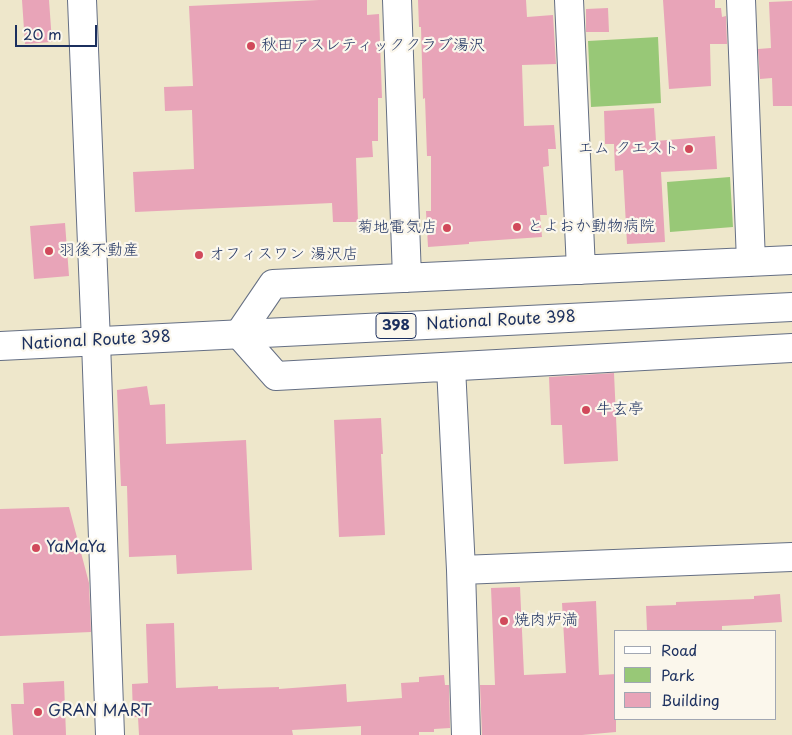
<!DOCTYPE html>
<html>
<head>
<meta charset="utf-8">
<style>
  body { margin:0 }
  #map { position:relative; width:792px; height:735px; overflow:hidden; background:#eee7cb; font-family:"Playpen Sans",sans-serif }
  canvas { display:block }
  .legend { position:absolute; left:614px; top:630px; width:162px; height:90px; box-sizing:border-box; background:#fbf7ec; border:1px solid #a1a7b3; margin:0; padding:6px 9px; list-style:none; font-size:15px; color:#1b2f5e }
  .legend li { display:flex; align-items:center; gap:10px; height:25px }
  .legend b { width:25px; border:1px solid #a1a7b3 }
  .scale { position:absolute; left:15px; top:25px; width:82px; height:22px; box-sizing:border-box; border:2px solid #1b2f5e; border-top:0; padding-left:6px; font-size:15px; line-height:18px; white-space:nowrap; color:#1b2f5e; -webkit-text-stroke:4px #fbf7ec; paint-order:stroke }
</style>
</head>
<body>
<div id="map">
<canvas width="792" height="735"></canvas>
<ul class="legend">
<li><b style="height:6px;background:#fff"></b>Road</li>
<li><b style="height:14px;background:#98c877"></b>Park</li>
<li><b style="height:14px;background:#e8a4b8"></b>Building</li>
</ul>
<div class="scale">20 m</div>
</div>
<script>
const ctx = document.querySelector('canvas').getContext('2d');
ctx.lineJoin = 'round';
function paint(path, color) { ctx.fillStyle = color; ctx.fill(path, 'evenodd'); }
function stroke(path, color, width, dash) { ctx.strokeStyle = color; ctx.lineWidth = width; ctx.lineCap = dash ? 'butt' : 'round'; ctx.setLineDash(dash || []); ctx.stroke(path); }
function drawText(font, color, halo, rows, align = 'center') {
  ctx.font = font + ' "Playpen Sans","Klee One",sans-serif'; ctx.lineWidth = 4.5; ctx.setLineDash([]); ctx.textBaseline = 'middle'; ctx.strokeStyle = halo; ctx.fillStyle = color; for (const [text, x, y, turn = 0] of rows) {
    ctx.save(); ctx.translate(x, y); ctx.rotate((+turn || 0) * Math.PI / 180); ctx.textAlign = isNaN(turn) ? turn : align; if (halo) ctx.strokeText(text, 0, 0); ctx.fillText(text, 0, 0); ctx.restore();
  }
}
const green = new Path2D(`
  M658,37L661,103L591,107L588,41Z
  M730,177L733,227L670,232L667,182Z`);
const building = new Path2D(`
  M22,0H49L52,42L25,44Z
  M319,0H367V15L379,14L382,98H378V141H372L373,157L356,158L358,222H333L332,203L135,212L133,172L194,169L192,110L165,111L164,87L193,86L189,6Z
  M418,0H526L527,17L553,15L556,64L522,65L524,126L554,125L556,149H548L549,166L543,167L547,215H540L542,237L469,242V244L428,247L426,211H431V156H427L425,98L423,99L421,27H419Z
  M663,0H715V8H721L722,17L726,16L727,44H710L711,86L669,89Z
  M792,1V106H773L772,78L760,79L758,49L771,48L769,2Z
  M608,8L609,32H586V9Z
  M654,108L656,141L715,136L717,169L661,172L665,242L627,244L623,170L615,171L614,144H605L604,111Z
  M65,223L69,276L34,279L30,226Z
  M614,373L618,461L564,464L562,425H551L549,377Z
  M147,386L150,405L165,404L166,444L246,440L252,570L177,574L176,555L129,557L127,486H121L117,390Z
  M381,418L383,454H381L385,535L339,537L334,420Z
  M69,507L89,583L91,632L0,636V509Z
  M520,587L524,675L566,673L562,603L596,601L599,675L616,674V732L582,735H482L480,685H495L491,588Z
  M780,594L782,622L722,626V631H647L646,606L676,605V602L754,599V596Z
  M174,623L176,688L218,686V689L279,687V689L346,684L347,702L402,698L401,683L419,682V677L444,675L445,685H449L450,728L434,729V732H419V735H361V726L292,730L293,735H139L138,717H133L132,684L148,683L146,624Z
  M64,681L66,735H13L11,704H24L23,683Z`);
const street = new Path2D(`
  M82,0L96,342L110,735
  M397,0L407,278
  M569,0L581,270
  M741,0L751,262
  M792,260L273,284L239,334L276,376L792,348
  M451,367L461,570L466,735
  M461,570L792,557`);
const highway = new Path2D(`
  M0,346L792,307`);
const markers = [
  [251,46,5,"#d1495b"],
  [689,149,5,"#d1495b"],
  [517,227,5,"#d1495b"],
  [447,228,5,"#d1495b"],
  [49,251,5,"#d1495b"],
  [199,255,5,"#d1495b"],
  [586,410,5,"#d1495b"],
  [36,548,5,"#d1495b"],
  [504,621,5,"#d1495b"],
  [38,712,5,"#d1495b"]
];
const shields = [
  [396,326,40]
];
const shieldNames = [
  ["398",396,326]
];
const poiNames = [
  ["秋田アスレティッククラブ湯沢",261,46],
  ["エム クエスト",679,149,"right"],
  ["とよおか動物病院",527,227],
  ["菊地電気店",437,228,"right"],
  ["羽後不動産",59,251],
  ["オフィスワン 湯沢店",209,255],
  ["牛玄亭",596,410],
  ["YaMaYa",46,548],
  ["焼肉炉満",514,621],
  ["GRAN MART",48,712]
];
const streetNames = [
  ["National Route 398",501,321,-3],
  ["National Route 398",96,341,-3]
];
paint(green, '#98c877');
paint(building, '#e8a4b8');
stroke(street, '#656f84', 30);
stroke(highway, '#656f84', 30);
stroke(street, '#fff', 28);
stroke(highway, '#fff', 28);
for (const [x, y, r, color] of markers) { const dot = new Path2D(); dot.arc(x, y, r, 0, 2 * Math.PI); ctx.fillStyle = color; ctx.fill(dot); stroke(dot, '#fbf7ec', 2); }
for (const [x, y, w] of shields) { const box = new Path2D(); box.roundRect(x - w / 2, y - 12.5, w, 25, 4); ctx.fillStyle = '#fbf7ec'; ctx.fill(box); stroke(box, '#1b2f5e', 1); }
drawText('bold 15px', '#1b2f5e', null, shieldNames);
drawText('16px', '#1b2f5e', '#fbf7ec', poiNames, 'left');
drawText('16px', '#1b2f5e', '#fbf7ec', streetNames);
</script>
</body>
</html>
